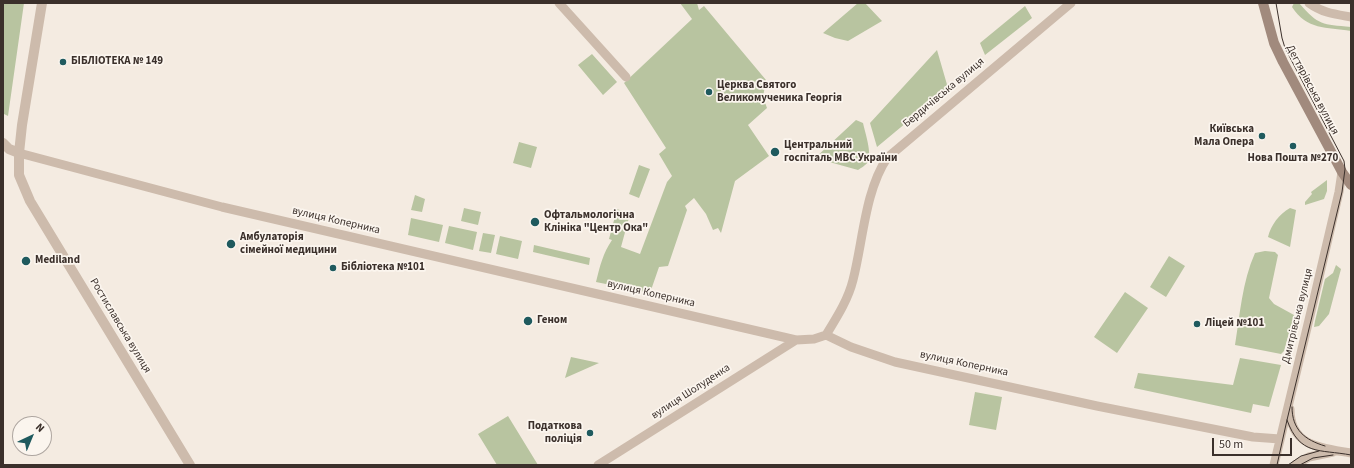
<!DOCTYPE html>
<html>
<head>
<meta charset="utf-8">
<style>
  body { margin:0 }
  #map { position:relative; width:1354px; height:468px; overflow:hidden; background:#f4ebe1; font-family:"Source Sans 3",sans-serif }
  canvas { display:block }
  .frame { position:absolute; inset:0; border:4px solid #3b302b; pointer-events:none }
  .north { position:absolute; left:12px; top:416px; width:40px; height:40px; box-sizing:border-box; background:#fbf5ee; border:1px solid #aea6a0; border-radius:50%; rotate:44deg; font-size:11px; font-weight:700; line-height:16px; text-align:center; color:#3b302b }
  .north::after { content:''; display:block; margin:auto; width:14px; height:18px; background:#1f5a5e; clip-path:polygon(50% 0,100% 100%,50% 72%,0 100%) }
  .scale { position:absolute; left:1212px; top:438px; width:80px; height:18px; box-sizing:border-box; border:2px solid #3b302b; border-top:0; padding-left:5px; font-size:12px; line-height:14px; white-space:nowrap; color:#3b302b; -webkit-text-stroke:3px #fbf5ee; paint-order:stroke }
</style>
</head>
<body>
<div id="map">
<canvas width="1354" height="468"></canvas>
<div class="frame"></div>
<div class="north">N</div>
<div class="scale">50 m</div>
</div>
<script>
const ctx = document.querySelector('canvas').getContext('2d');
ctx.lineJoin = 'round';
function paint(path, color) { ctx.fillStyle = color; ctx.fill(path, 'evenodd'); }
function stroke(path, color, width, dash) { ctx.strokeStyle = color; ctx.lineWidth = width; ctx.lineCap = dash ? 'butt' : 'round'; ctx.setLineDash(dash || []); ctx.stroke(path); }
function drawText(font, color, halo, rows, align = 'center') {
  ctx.font = font + ' "Source Sans 3",sans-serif'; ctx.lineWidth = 3.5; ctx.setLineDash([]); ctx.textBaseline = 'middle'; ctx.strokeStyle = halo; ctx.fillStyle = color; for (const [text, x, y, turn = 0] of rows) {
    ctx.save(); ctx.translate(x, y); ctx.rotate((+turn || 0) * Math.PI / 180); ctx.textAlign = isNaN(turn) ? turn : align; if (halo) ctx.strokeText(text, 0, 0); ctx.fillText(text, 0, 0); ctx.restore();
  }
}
const green = new Path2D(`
  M3,3H24L8,116L4,114L3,112Z
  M680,3H697L699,10L704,6L766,80L763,97L767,108L748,125L769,156L735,181L721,233L718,228L713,230L706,214L694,198L685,206L687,210L668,266L659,267L650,293L596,282C600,266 603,253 612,240L609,239L617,209L630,214L621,247L640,254L667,182L672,176L659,154L666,148L624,83L692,19Z
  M858,3H865L882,21L848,41L835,38L823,33Z
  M1294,3H1299C1319,26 1322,24 1351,27V31C1326,27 1307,30 1292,7Z
  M1025,6L1032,18L985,55L980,43Z
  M937,50L948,88L877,147L870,123Z
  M592,54L617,82L603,95L578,65Z
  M856,120L863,123C865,132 872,153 868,162C866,165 861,168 858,170L815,158Z
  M519,142L537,147L531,168L513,163Z
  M639,165L650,169L639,198L629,194Z
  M1327,180V191L1324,199L1305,205V202L1312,194L1311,192Z
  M415,195L425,199L422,212L411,210Z
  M464,208L481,212L478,225L461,221Z
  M1290,208L1296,210L1290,247L1268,237C1271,225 1279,214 1290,208Z
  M411,218L443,225L439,242L408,235Z
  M449,226L477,232L473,250L445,243Z
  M483,233L495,235L491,253L479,251Z
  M500,236L522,241L518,259L496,254Z
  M534,245L590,258L589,265L533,252Z
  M1265,251L1275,252L1278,255L1269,298L1274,304L1294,315L1284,351L1281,354L1235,345C1240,315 1242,282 1255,253Z
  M1169,256L1185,266L1166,297L1150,287Z
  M1336,265L1341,269L1329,314L1319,326L1314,327L1315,321L1325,279L1333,273Z
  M1125,292L1148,308L1117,353L1094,337Z
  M571,357L599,363L565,378Z
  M1240,358L1281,365L1269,407L1253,404L1251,413L1134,388L1138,373L1233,385Z
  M975,392L1002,397L996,430L969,425Z
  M508,416L538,465H497L478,434Z`);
const minor = new Path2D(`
  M559,3L626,77
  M1309,3C1323,13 1334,14 1351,17
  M19,153L222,207L796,340L814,339L826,335L851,347L895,362L1097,406L1253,437L1280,439
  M826,335C837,317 848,300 853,280C863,241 865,191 887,158L1071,3
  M1290,409C1290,447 1322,448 1351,453
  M598,465L796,340
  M1274,465L1314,299L1339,192L1342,172
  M1295,465L1309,457L1333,452`);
const tertiary = new Path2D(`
  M42,3L22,125L19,153V175L30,201L190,465
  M3,143L9,149L19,153`);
const secondary = new Path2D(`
  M1263,3L1274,43L1283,62L1342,172L1351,185`);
const tram = new Path2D(`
  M1276,3L1282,38L1285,48L1344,161L1345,169L1342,192L1287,420L1277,465
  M1292,407C1292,430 1305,440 1325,446
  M1287,420C1300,456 1319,449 1351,455
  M1288,465L1301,456L1319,451
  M1300,465L1313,458L1333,455`);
const markers = [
  [63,62,4,"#1f5a5e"],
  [709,92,4,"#1f5a5e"],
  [1262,136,4,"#1f5a5e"],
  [1293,146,4,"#1f5a5e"],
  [775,152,5,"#1f5a5e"],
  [535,222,5,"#1f5a5e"],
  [231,244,5,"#1f5a5e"],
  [26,261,5,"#1f5a5e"],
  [333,268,4,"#1f5a5e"],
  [528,321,5,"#1f5a5e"],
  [1197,324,4,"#1f5a5e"],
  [590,433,4,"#1f5a5e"]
];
const poiNames = [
  ["БІБЛІОТЕКА № 149",71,62],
  ["Церква Святого",717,86],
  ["Великомученика Георгія",717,99],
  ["Київська",1254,130,"right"],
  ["Мала Опера",1254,143,"right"],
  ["Центральний",784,146],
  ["госпіталь МВС України",784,159],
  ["Нова Пошта №270",1293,159,"center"],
  ["Офтальмологічна",544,216],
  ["Клініка \"Центр Ока\"",544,229],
  ["Амбулаторія",240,238],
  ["сімейної медицини",240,251],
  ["Mediland",35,261],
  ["Бібліотека №101",341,268],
  ["Геном",537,321],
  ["Ліцей №101",1205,324],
  ["Податкова",582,427,"right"],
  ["поліція",582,440,"right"]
];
const streetNames = [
  ["Дегтярівська вулиця",1312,90,62],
  ["Бердичівська вулиця",944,93,-40],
  ["вулиця Коперника",336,221,13],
  ["вулиця Коперника",651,294,13],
  ["Дмитрівська вулиця",1298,316,-76],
  ["Ростиславська вулиця",120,326,59],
  ["вулиця Коперника",964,364,12],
  ["вулиця Шолуденка",691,392,-33]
];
paint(green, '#b8c4a0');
stroke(minor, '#cdbbac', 9);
stroke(tertiary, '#cdbbac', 10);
stroke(secondary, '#a18a7d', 10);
stroke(tram, '#3b302b', 1);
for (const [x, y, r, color] of markers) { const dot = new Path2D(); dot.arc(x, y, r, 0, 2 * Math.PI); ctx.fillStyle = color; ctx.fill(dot); stroke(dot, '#fbf5ee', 1.5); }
drawText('bold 11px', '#3b302b', '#fbf5ee', poiNames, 'left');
drawText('11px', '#3b302b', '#fbf5ee', streetNames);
</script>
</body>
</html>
